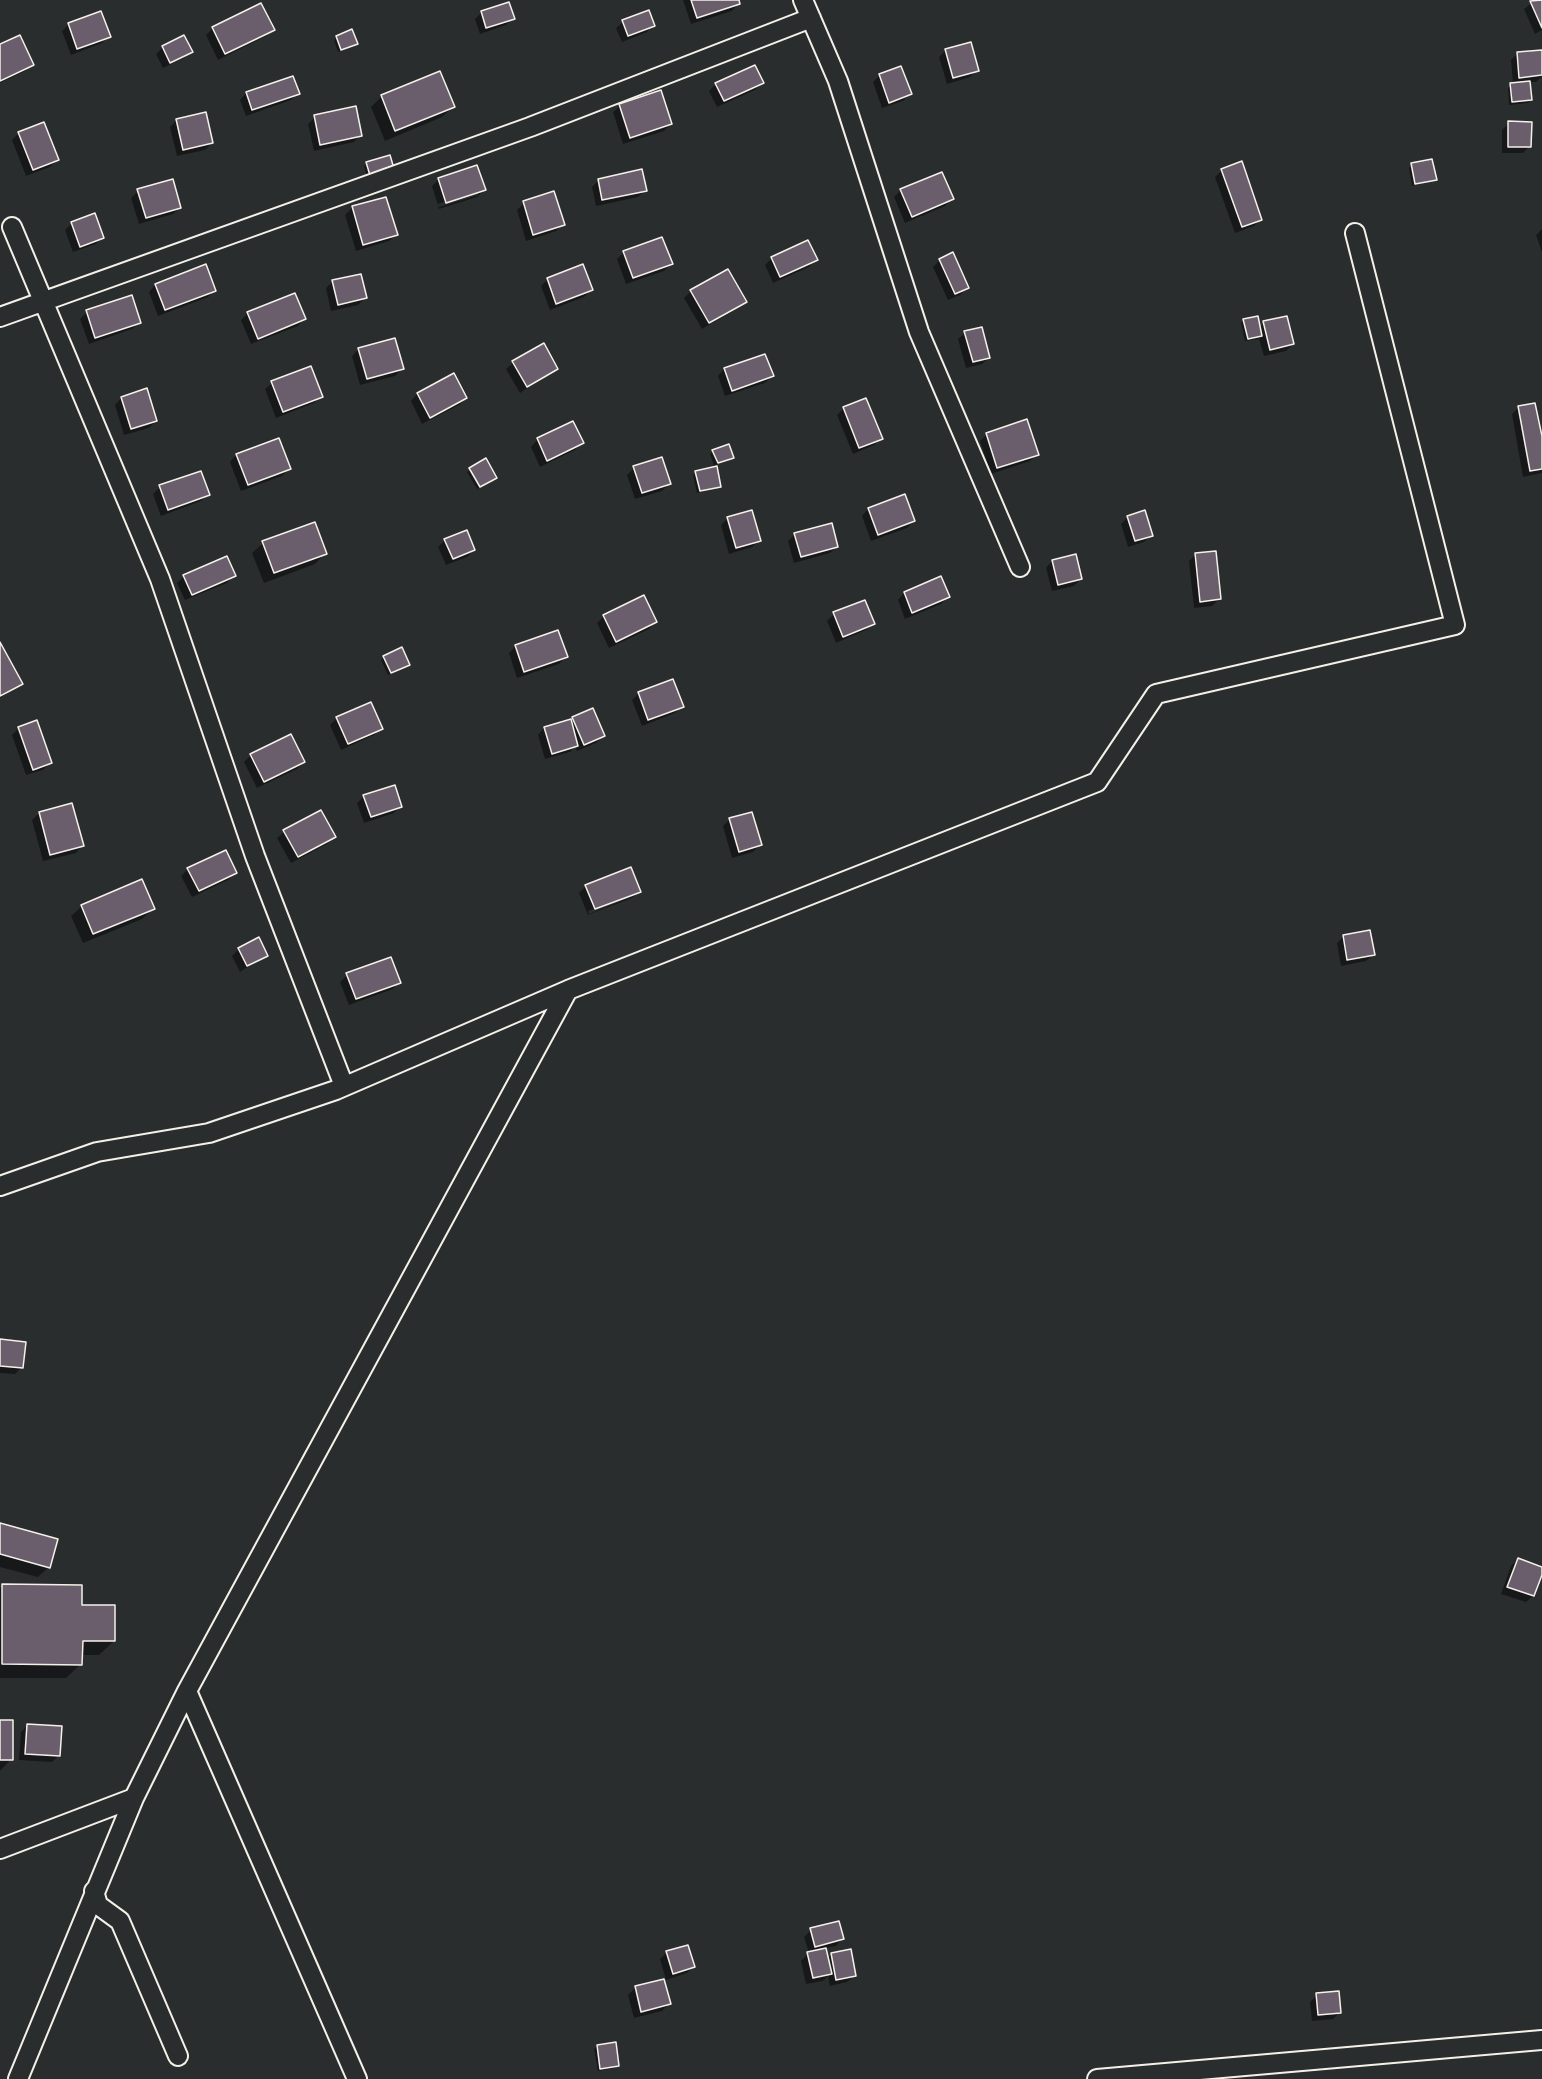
<!DOCTYPE html>
<html>
<head>
<meta charset="utf-8">
<style>
  body { margin:0 }
  canvas { display:block; background:#2a2d2e }
</style>
</head>
<body>
<canvas width="1542" height="2079"></canvas>
<script>
const ctx = document.querySelector('canvas').getContext('2d');
ctx.lineJoin = 'round';
function paint(path, color) { ctx.fillStyle = color; ctx.fill(path, 'evenodd'); }
function stroke(path, color, width, dash) { ctx.strokeStyle = color; ctx.lineWidth = width; ctx.lineCap = dash ? 'butt' : 'round'; ctx.setLineDash(dash || []); ctx.stroke(path); }
const shadow = new Path2D(`
  M683,0H737L738,4L732,11L691,24Z
  M1536,0H1542V30L1535,34L1524,9Z
  M482,12L513,18L506,25L480,34L475,19Z
  M623,22L653,25L647,32L622,42L616,28Z
  M69,24L109,36L102,43L71,55L62,31Z
  M213,28L273,30L266,36L218,60L206,35Z
  M337,37L356,43L338,52L334,40Z
  M0,46L32,64L25,71L0,83Z
  M163,47L191,51L184,58L163,68L156,54Z
  M946,50L977,70L970,77L947,84L939,57Z
  M1518,53L1542,64V76L1536,82H1529L1531,100L1528,103L1509,105L1508,88L1513,84L1511,60Z
  M900,68L910,94L903,101L882,108L873,82L879,76Z
  M439,73L453,107L442,117L385,141L371,107L381,97Z
  M292,77L298,93L291,100L246,116L240,100L246,93Z
  M762,83L755,90L717,107L709,91L716,84Z
  M620,106L671,124L664,131L623,144L613,112Z
  M315,117L360,135L354,142L314,151L308,124Z
  M177,120L212,143L205,150L177,156L170,127Z
  M1509,123L1530,146L1523,153H1502V130Z
  M19,133L57,160L50,167L26,176L12,140Z
  M389,157L368,181L364,166Z
  M1412,165L1435,179L1412,186L1409,168Z
  M1222,170L1261,219L1254,226L1235,233L1215,177Z
  M439,179L484,190L477,197L439,209L432,186ZM478,191V195L439,207L438,204Z
  M599,180L645,190L638,197L596,206L592,187Z
  M901,190L952,199L945,206L905,223L894,197Z
  M138,191L180,208L173,214L139,224L131,198Z
  M385,198L396,235L389,241L356,251L345,215L352,208Z
  M524,203L563,224L556,231L526,241L517,210Z
  M72,223L102,237L96,244L73,252L65,230Z
  M1542,229V252L1536,235Z
  M624,252L671,264L664,271L626,284L617,259Z
  M772,258L816,260L809,267L773,283L765,265Z
  M940,260L967,288L960,295L948,300L933,267Z
  M205,266L215,290L208,297L158,316L149,292L155,285Z
  M548,279L591,290L584,297L550,310L541,286Z
  M333,281L365,298L358,305L331,311L326,288Z
  M691,291L745,301L738,308L702,329L684,298Z
  M87,312L139,323L132,329L89,344L80,319Z
  M248,313L304,319L298,326L251,344L241,320Z
  M1244,320L1259,328L1264,323L1293,344L1286,351L1264,356L1259,339L1245,341L1241,323Z
  M965,333L989,358L982,364L966,368L958,339Z
  M359,349L402,369L395,376L360,385L352,356Z
  M765,356L772,376L765,383L725,396L718,376L724,369Z
  M513,363L557,369L520,393L506,369Z
  M310,368L321,397L314,403L276,418L265,389L272,383Z
  M454,375L466,398L459,405L422,424L411,401L417,394Z
  M121,398L156,421L149,428L124,435L115,405Z
  M1519,407L1542,438V473L1523,477L1512,414Z
  M844,408L881,438L874,445L853,454L837,415Z
  M572,423L582,443L575,450L540,467L531,447L537,440Z
  M987,434L1037,454L1030,461L991,474L980,441Z
  M278,439L289,469L282,476L241,491L230,462L236,455Z
  M713,451L732,457L715,465V468L710,454Z
  M634,468L669,484L662,491L635,499L627,475Z
  M470,469L496,478L477,489L467,472Z
  M696,472L719,486L697,493L693,475Z
  M160,487L208,495L201,501L161,516L153,494Z
  M904,496L914,521L907,528L871,541L862,516L868,509Z
  M1128,517L1151,535L1144,542L1128,547L1121,524Z
  M728,518L759,540L752,547L729,554L721,525Z
  M795,534L837,547L830,553L794,563L788,541Z
  M445,540L474,550L467,557L446,565L438,547Z
  M263,543L325,553L315,564L264,583L252,553Z
  M1196,554L1219,599L1212,606L1194,608L1189,561Z
  M1052,561L1081,579L1074,586L1052,591L1046,568Z
  M184,576H234L227,583L185,600L177,583Z
  M904,593L948,597L941,604L905,619L898,600Z
  M864,602L873,624L866,630L836,643L827,621L834,614Z
  M604,616L655,622L649,629L609,648L597,623Z
  M0,645L21,684L0,698Z
  M516,646L566,657L559,664L517,678L509,653Z
  M384,657L408,665L388,675L381,660Z
  M639,693L682,706L675,713L642,726L632,700Z
  M592,710L603,736L596,743L577,751L575,747L570,752L545,759L538,735L544,728L570,721Z
  M337,718L381,728L374,735L341,750L330,725Z
  M19,728L50,763L43,770L26,775L12,735Z
  M251,755L304,762L297,769L257,788L244,762Z
  M364,796L401,806L394,813L364,823L357,803Z
  M71,805L82,846L76,853L43,861L32,820L39,813Z
  M751,814L760,845L753,852L732,858L723,826L729,820Z
  M284,832L334,837L327,844L291,863L277,838Z
  M188,869L235,873L228,880L192,897L181,876Z
  M586,886L639,891L632,898L588,915L579,893ZM633,893V896L589,914L588,911Z
  M82,906L153,909L142,919L83,943L71,916Z
  M1344,936L1373,955L1366,961L1341,966L1337,943Z
  M239,949L266,955L240,972L232,956Z
  M347,975L399,982L393,989L349,1005L340,982Z
  M0,1341L22,1367L15,1374L0,1373Z
  M0,1525L49,1567L38,1577L0,1567Z
  M1518,1559L1542,1568L1533,1596L1526,1602L1501,1594L1511,1566Z
  M3,1586L81,1606L114,1641L99,1655H81V1664L66,1678H0V1588Z
  M0,1721L11,1759L1,1770H0Z
  M28,1725L59,1755L52,1762L19,1760L21,1732Z
  M811,1930L842,1939L836,1946L825,1948L827,1959L832,1954L854,1976L847,1982L830,1986L828,1976L823,1981L806,1984L801,1961L809,1953L804,1937Z
  M667,1952L693,1967L687,1973L666,1980L660,1959Z
  M663,1981L669,2004L662,2011L634,2018L628,1995L635,1988Z
  M1317,1995L1340,2012L1333,2019L1312,2021L1310,2002Z
  M597,2046L618,2065L615,2068L598,2071L594,2049Z`);
const building = new Path2D(`
  M691,0H739L740,4L697,18Z
  M1542,0V28L1530,1Z
  M509,2L515,19L486,28L481,11Z
  M261,3L275,30L225,54L212,27Z
  M649,10L655,26L628,36L622,20Z
  M101,11L111,37L77,49L68,23Z
  M352,29L358,44L341,50L336,36Z
  M20,35L34,65L0,81V44Z
  M184,35L193,52L170,63L162,46Z
  M971,42L979,71L953,78L945,49Z
  M1542,50V75L1519,78L1517,52Z
  M755,65L764,83L724,101L715,83Z
  M901,66L912,94L889,103L879,74Z
  M440,71L455,107L395,131L381,95Z
  M293,76L300,94L252,110L246,92Z
  M1530,81L1532,100L1512,102L1510,83Z
  M661,90L672,124L630,138L619,104Z
  M356,106L362,136L320,145L314,115Z
  M206,112L213,143L183,150L176,119Z
  M1508,121L1532,122L1531,147H1508Z
  M44,122L59,160L33,170L18,132Z
  M390,155L395,172L371,179L366,162Z
  M1432,159L1437,180L1415,184L1411,163Z
  M1242,161L1262,220L1242,227L1221,169Z
  M477,165L486,190L446,203L438,178Z
  M642,169L647,191L602,200L598,179Z
  M942,172L954,199L912,217L900,189Z
  M173,179L181,208L146,218L137,189Z
  M554,191L565,225L533,235L523,201Z
  M386,197L398,235L363,245L352,206Z
  M95,213L104,238L80,247L71,222Z
  M662,237L673,264L633,278L623,251Z
  M808,240L818,260L780,277L771,257Z
  M953,252L969,288L955,294L939,259Z
  M206,264L216,291L165,310L155,284Z
  M583,264L593,290L556,304L547,278Z
  M728,269L747,302L709,323L690,290Z
  M361,274L367,298L338,305L332,280Z
  M295,293L306,319L258,339L247,312Z
  M132,295L141,323L95,338L86,310Z
  M1258,316L1262,336L1248,339L1243,319Z
  M1287,316L1294,344L1270,350L1263,321Z
  M982,327L990,358L973,362L964,331Z
  M395,338L404,369L367,379L358,348Z
  M544,343L558,369L527,387L512,361Z
  M765,354L774,376L732,391L724,368Z
  M311,366L323,397L283,412L271,381Z
  M454,373L467,398L430,418L417,393Z
  M147,388L157,421L131,429L121,397Z
  M866,398L883,439L859,448L843,407Z
  M1535,403L1542,436V469L1530,471L1518,406Z
  M1027,419L1039,455L997,468L986,433Z
  M573,421L584,443L547,461L537,438Z
  M279,438L291,469L248,485L236,454Z
  M729,444L734,458L718,463L712,450Z
  M662,457L671,484L642,493L633,466Z
  M486,458L497,478L480,487L469,468Z
  M717,466L721,487L700,491L695,471Z
  M201,471L210,495L168,510L159,485Z
  M905,494L915,521L878,535L868,508Z
  M752,510L761,541L736,548L727,517Z
  M1145,510L1153,536L1135,541L1127,516Z
  M315,522L327,554L274,573L262,541Z
  M832,523L838,547L801,557L794,533Z
  M467,530L475,550L453,559L444,539Z
  M1216,551L1221,599L1200,602L1195,553Z
  M1076,554L1082,579L1058,585L1052,560Z
  M227,556L236,576L192,595L183,575Z
  M941,576L950,597L912,613L904,592Z
  M644,595L657,622L616,642L603,615Z
  M865,600L875,624L843,637L833,612Z
  M558,630L568,657L524,672L515,645Z
  M0,642L23,684L0,696Z
  M402,647L410,665L391,673L383,656Z
  M673,679L684,707L648,720L638,692Z
  M371,702L383,729L348,744L336,717Z
  M593,708L605,736L584,745L572,717Z
  M571,719L578,746L552,754L544,727Z
  M37,720L52,763L33,770L18,727Z
  M291,734L305,762L264,782L250,754Z
  M395,785L402,807L371,817L363,795Z
  M72,803L84,846L50,855L39,812Z
  M321,810L336,837L298,857L283,830Z
  M752,812L762,845L739,852L729,818Z
  M226,850L237,873L199,891L187,868Z
  M631,867L641,892L595,909L585,885Z
  M142,879L155,909L93,934L81,905Z
  M1370,930L1375,955L1347,960L1343,935Z
  M259,937L268,956L247,966L238,948Z
  M391,957L401,983L356,999L346,973Z
  M0,1339L26,1342L23,1368L0,1366Z
  M0,1523L58,1539L50,1568L0,1554Z
  M1518,1558L1542,1567V1575L1534,1596L1507,1587Z
  M2,1584L82,1585V1605H115V1641H83L82,1665L2,1664Z
  M0,1720H13V1760H0Z
  M27,1724L62,1726L60,1756L25,1754Z
  M839,1921L844,1939L815,1947L810,1928Z
  M688,1945L695,1967L673,1974L666,1951Z
  M826,1948L832,1974L813,1978L807,1952Z
  M851,1949L856,1976L836,1980L831,1953Z
  M664,1979L671,2004L641,2012L635,1986Z
  M1339,1991L1341,2013L1318,2015L1316,1993Z
  M616,2042L619,2066L600,2069L597,2045Z`);
const street = new Path2D(`
  M803,0L838,81L919,332L1020,567
  M12,227L160,579L255,856L344,1086
  M0,317L530,127L811,18
  M0,1186L97,1152L209,1133L336,1090L568,990
  M0,1849L134,1798
  M94,1891L98,1905L120,1921L178,2056
  M18,2079L134,1798L187,1691
  M357,2079L187,1691L568,990L1097,782L1156,694L1455,625L1355,233
  M1097,2079L1542,2040`);
paint(shadow, '#0007');
paint(building, '#6a5e6d');
stroke(building, '#f4f1e8', 1.5);
stroke(street, '#f4f1e8', 22);
stroke(street, '#2a2d2e', 18);
</script>
</body>
</html>
